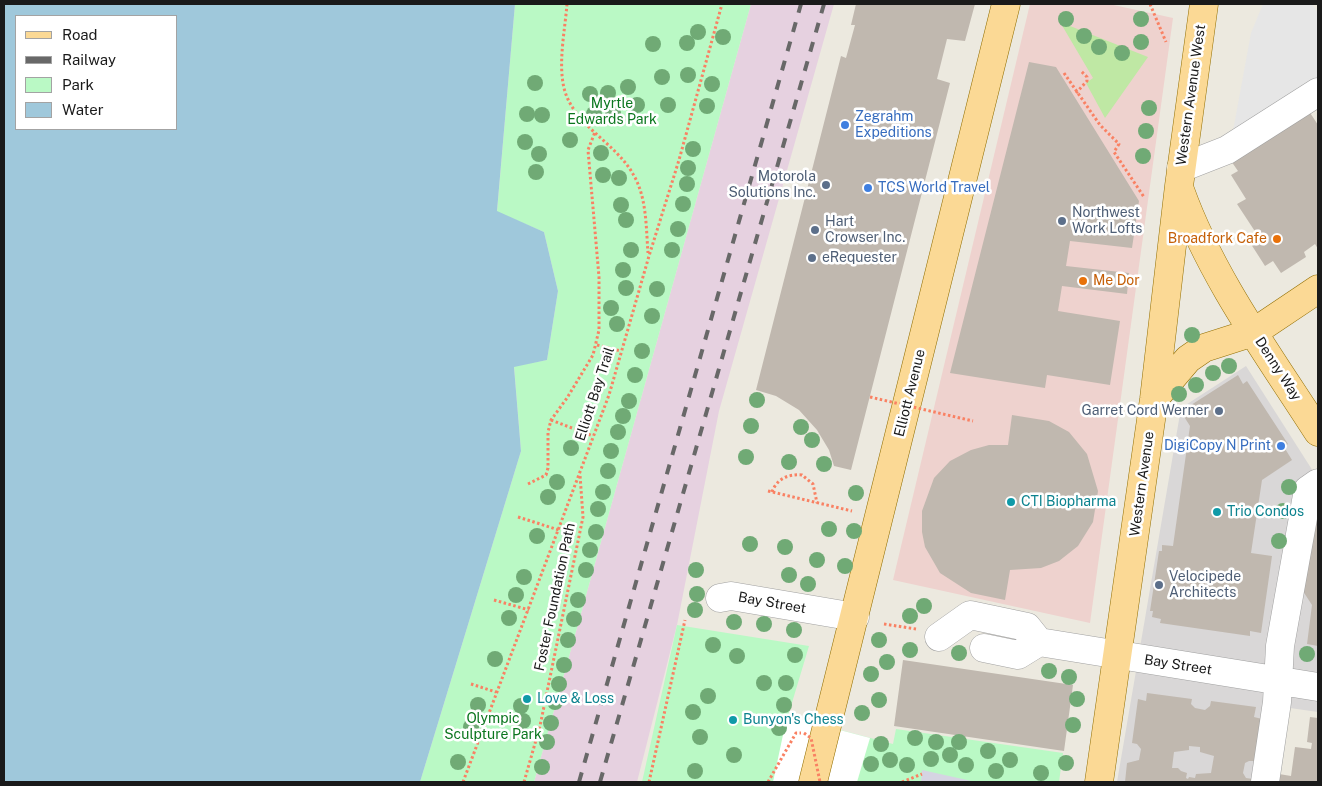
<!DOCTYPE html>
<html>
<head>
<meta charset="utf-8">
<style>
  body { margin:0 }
  #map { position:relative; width:1322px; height:786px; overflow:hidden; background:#ece9df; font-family:"Public Sans",sans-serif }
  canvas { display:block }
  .frame { position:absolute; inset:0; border:5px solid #1a1a1a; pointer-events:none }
  .legend { position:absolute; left:15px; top:15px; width:162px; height:115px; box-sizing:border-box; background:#fff; border:1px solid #a3a3a3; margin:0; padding:6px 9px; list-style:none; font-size:15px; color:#1a1a1a }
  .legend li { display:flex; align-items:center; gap:10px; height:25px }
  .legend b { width:25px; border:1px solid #a3a3a3 }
</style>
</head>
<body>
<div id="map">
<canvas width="1322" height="786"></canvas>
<div class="frame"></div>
<ul class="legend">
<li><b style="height:6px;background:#fbd995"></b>Road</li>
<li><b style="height:6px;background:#686868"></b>Railway</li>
<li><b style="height:14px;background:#baf9c5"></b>Park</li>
<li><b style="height:14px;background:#9fc8db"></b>Water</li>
</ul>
</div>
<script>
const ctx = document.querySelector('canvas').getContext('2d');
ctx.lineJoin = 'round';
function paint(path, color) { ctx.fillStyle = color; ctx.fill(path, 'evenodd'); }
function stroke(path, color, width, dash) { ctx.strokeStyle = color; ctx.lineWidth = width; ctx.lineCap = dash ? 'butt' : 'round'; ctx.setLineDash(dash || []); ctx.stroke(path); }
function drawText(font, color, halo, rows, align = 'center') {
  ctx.font = font + ' "Public Sans",sans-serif'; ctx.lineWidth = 5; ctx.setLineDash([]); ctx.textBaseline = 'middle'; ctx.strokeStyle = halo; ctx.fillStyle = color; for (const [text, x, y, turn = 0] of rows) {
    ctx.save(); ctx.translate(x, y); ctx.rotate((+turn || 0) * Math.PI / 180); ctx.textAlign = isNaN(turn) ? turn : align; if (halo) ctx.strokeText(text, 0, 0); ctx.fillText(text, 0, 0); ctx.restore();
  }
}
const residential = new Path2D(`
  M1246,366L1318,479V712L1269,705L1259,782H1117L1181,408Z`);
const commercial = new Path2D(`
  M1030,4H1109L1173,18L1090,623L893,580Z`);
const industrial = new Path2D(`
  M751,4H834L719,411L677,625L637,782H534Z`);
const grass = new Path2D(`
  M1060,22L1148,57L1105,118L1086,83L1093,78Z`);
const park = new Path2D(`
  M515,4H751L534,782H420L521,451L514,366L547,360L558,291L544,232L497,212Z
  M677,625L809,646L788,716L893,744L896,729L1063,753L1059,782H642Z`);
const parking = new Path2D(`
  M1263,4H1312L1318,13V82L1233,131L1251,33Z`);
const plaza = new Path2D(`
  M922,770L976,782H921Z`);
const water = new Path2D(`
  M4,4H515L497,211L544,232L558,291L547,360L514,367L521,451L420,782H4ZM16,16H176V129H16Z`);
const pier = new Path2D(`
  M787,716L870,738L857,782H773Z`);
const building = new Path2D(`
  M856,4H975L965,41L947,39L937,79L950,83L851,470L834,466L829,450L817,430L799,410L776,396L756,390L841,56L846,58L855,25H851Z
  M1029,62L1056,67L1139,201L1132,248L1070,241L1066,266L1129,273L1127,294L1062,286L1058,311L1120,321L1110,385L1047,375L1045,388L950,373Z
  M1307,108L1318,125V249L1315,244L1304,252L1306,257L1281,273L1273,261L1265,266L1249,241L1258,236L1237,204L1246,199L1231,175L1238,171L1229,158Z
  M1238,375L1243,384L1247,381L1288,444L1284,447L1292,460L1262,480L1251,553L1272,556L1261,633L1250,631V636L1160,623L1161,619L1152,617L1153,611H1150L1159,551H1162V545L1173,546L1190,426L1183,415L1194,409L1191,405Z
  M1012,415L1049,421L1069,432L1087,454L1098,491L1093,522L1078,546L1059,561L1041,568L1010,570L1005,600L971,593L940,573L925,547L922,532V511L934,478L950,461L971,450L989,445H1008Z
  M1309,515L1318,516V646L1307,644L1312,605L1299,585L1306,581L1301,574Z
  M903,660L1073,685L1064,751L894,726Z
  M1147,693L1192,699L1191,704L1195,708L1205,710L1210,706L1211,701L1256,707L1254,717L1262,719L1256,761H1249L1245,763L1243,773L1246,778L1253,779V782H1125L1127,763L1139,760L1141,749L1137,744L1132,743L1138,699L1146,701ZM1189,746L1200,747V752L1214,756L1211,773L1196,774L1195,778L1189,777L1188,779L1186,778L1187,773L1181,771L1178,768H1172L1174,752L1189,750Z
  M1310,717L1318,718V782H1272L1273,773L1291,776L1295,747L1311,749L1312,743L1307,742Z`);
const path = new Path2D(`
  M567,4C565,30 558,62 564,88C573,125 615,142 633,174C647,197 646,228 648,253
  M1150,4L1166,42
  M1064,73L1100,125L1119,144L1114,152L1144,197
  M1076,93L1087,81V77L1081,71
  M597,345L621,351
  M551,420L593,436
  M528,484L546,475L548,468V432L551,420L567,398L593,355L599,330V277L588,150L595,132
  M768,491L852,511
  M772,492C777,478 789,474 802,475L813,484L817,503
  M518,517L559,530
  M494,600L529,610
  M884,624L916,629
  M471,684L496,692
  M463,782L609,395L649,256L679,160L722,4
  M524,782L540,726L583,517L580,475
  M649,782L685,620
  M768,782L796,733H801
  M902,782L922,774`);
const minor = new Path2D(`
  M1181,168L1227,150L1318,92
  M720,598L731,596L855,617
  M939,637L970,615L1027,627L1039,642
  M1039,642L1318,687
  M984,648L1018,655L1039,642
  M1265,782L1277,702L1280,646L1308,490L1318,483`);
const major = new Path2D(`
  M1180,190C1211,277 1268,354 1318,432
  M1154,399L1188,359L1204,348L1254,332L1318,289
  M813,782L1006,4
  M1099,782L1154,399L1179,186L1204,4`);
const rail = new Path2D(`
  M579,782L801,4
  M600,782L824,4`);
const pathBridge = new Path2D(`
  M870,397L973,421
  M804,733L811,738L820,782`);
const trees = [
  [1066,19],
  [1141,19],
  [698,32],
  [1084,36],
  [723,37],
  [1141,42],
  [687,43],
  [653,44],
  [1099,47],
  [1122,53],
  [688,75],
  [662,77],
  [535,83],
  [712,84],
  [628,87],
  [608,93],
  [590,94],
  [637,105],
  [668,105],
  [707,106],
  [1149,108],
  [613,113],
  [527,114],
  [594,114],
  [542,115],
  [1146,131],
  [570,140],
  [525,142],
  [693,149],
  [601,153],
  [539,154],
  [1143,156],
  [688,168],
  [536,172],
  [603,175],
  [619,178],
  [687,184],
  [683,204],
  [621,205],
  [626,220],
  [678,229],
  [631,250],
  [672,250],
  [623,270],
  [626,288],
  [657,289],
  [611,308],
  [652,316],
  [617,324],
  [1192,335],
  [642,351],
  [1229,366],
  [1213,373],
  [635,375],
  [1196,385],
  [1179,394],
  [757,400],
  [629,401],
  [623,416],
  [751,426],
  [801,427],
  [618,432],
  [812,440],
  [571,448],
  [611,451],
  [746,457],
  [789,462],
  [824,464],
  [608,471],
  [557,482],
  [1289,487],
  [603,492],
  [856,493],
  [548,497],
  [598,509],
  [1283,511],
  [829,529],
  [854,531],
  [596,532],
  [537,536],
  [1279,541],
  [750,544],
  [785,547],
  [590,550],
  [817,560],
  [845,566],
  [586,570],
  [696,570],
  [789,575],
  [524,577],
  [808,584],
  [697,594],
  [516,595],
  [578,600],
  [924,606],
  [695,610],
  [910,616],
  [509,618],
  [574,619],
  [734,622],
  [764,624],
  [794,630],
  [568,640],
  [879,640],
  [713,645],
  [910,650],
  [959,653],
  [1307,654],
  [795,655],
  [737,656],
  [495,659],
  [887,662],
  [564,665],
  [1049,671],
  [871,674],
  [1069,677],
  [764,683],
  [786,683],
  [559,684],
  [708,696],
  [1077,699],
  [879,700],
  [555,702],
  [478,705],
  [784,705],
  [521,706],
  [693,712],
  [862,713],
  [523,721],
  [551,723],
  [1073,725],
  [471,727],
  [779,728],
  [700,737],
  [915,738],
  [547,742],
  [936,742],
  [959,742],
  [881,744],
  [988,751],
  [734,755],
  [950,755],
  [931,759],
  [890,760],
  [1010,760],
  [458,762],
  [1066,763],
  [871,764],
  [907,765],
  [966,765],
  [542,767],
  [695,771],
  [996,771],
  [1041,773]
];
const markers = [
  [845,125,5,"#3f7fe0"],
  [826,185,5,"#5c6f8a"],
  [868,188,5,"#3f7fe0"],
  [1062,221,5,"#5c6f8a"],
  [815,230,5,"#5c6f8a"],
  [1277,239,5,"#e8710a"],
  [812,258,5,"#5c6f8a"],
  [1083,281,5,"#e8710a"],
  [1219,411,5,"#5c6f8a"],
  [1281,446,5,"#3f7fe0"],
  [1011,502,5,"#0f9aa8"],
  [1217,512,5,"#0f9aa8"],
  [1159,585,5,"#5c6f8a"],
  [527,699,5,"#0f9aa8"],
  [733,720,5,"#0f9aa8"]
];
const streetNames = [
  ["Western Avenue West",1191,95,-82],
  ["Denny Way",1278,369,57],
  ["Elliott Avenue",910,393,-76],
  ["Elliott Bay Trail",595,394,-72],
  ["Western Avenue",1142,484,-82],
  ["Foster Foundation Path",555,597,-78],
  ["Bay Street",772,603,10],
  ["Bay Street",1178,665,9]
];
const parkNames = [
  ["Myrtle",612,104],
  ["Edwards Park",612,120],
  ["Olympic",493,719],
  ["Sculpture Park",493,735]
];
const shopNames = [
  ["Zegrahm",855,117],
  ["Expeditions",855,133],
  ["TCS World Travel",878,188],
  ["DigiCopy N Print",1271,446,"right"]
];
const serviceNames = [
  ["Motorola",816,177,"right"],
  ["Solutions Inc.",816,193,"right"],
  ["Northwest",1072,213],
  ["Work Lofts",1072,229],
  ["Hart",825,222],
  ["Crowser Inc.",825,238],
  ["eRequester",822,258],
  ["Garret Cord Werner",1209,411,"right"],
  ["Velocipede",1169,577],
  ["Architects",1169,593]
];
const foodNames = [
  ["Broadfork Cafe",1267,239],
  ["Me Dor",1093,281,"left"]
];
const cultureNames = [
  ["CTI Biopharma",1021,502],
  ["Trio Condos",1227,512],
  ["Love & Loss",537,699],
  ["Bunyon's Chess",743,720]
];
paint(residential, '#d9d7d7');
paint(commercial, '#eed2ce');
paint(industrial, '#e6d1e0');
paint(grass, '#bfe8a4');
paint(park, '#baf9c5');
paint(parking, '#e6e6e6');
paint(plaza, '#d5d4e2');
paint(water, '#9fc8db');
paint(pier, '#fff');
paint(building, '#c0b8af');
stroke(minor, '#a1a1a1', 29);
stroke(major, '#916e00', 29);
stroke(path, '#f98163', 3, [2.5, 2.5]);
stroke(minor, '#fff', 28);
stroke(major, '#fbd995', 28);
stroke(rail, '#686868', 4, [10, 10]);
stroke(pathBridge, '#f98163', 3, [2.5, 2.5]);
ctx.fillStyle = '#70aa75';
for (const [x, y] of trees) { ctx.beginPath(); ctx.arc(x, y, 8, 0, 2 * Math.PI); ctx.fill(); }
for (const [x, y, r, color] of markers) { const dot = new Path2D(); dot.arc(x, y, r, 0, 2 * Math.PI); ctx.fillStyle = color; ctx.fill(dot); stroke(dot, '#fff', 2); }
drawText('14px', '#1a1a1a', '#fff', streetNames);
drawText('14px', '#0b761e', '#fff', parkNames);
drawText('14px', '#366cbe', '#fff', shopNames, 'left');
drawText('14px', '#4e5e75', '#fff', serviceNames, 'left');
drawText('14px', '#c56008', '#fff', foodNames, 'right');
drawText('14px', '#0d838f', '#fff', cultureNames, 'left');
</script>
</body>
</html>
